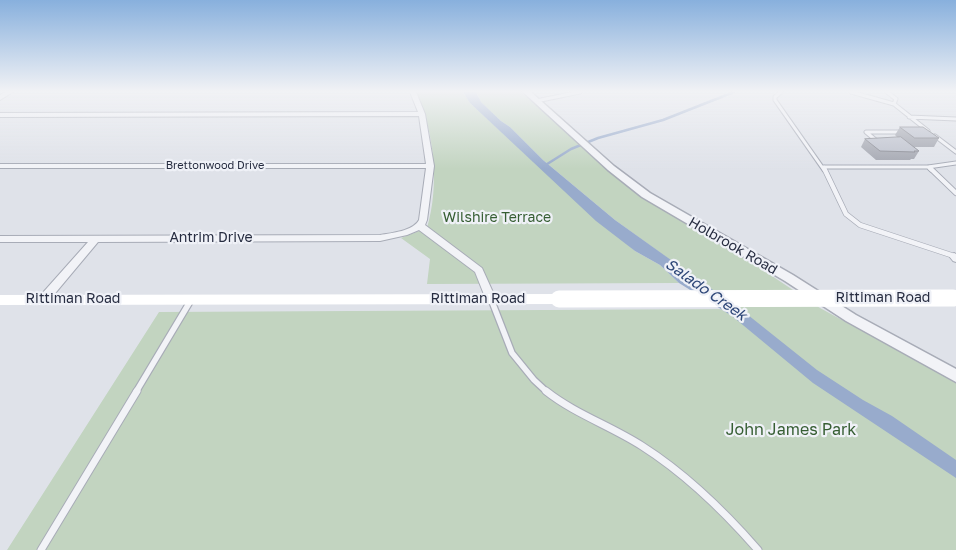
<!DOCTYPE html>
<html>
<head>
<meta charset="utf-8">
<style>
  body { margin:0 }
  canvas { display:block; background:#dfe2e9 }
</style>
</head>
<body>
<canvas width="956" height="550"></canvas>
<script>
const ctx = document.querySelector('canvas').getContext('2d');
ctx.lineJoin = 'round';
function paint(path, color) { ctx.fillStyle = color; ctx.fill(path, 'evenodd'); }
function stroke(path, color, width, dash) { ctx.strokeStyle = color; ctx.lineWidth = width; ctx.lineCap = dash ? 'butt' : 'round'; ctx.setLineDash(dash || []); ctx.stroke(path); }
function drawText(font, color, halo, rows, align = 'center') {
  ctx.font = font + ' "Golos Text",sans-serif'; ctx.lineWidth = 4.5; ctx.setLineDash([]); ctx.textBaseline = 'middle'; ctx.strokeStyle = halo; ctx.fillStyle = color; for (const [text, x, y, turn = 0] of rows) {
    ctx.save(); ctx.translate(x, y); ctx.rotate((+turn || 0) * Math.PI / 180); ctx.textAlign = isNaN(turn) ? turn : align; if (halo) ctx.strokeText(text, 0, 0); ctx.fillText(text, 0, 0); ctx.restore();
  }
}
const green = new Path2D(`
  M417,92H463L470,103L533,161L635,251L660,265L679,283L427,284L430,259L401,238L427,228C440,184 434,134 417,92Z
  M476,92H521L613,175L642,197L730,248L820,308L956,382V550H7L159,312L738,309L615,220L543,160L510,127L501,121L481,102Z`);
const water = new Path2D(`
  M463,92H476L481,102L501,121L510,127L543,160L615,220L748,315L817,370L863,400L892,416L956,460V478L813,383L732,316L679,283L660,265L635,251L596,221L470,103Z`);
const stream = new Path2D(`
  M544,166L571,149L598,138L663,120L734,92`);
const serviceFar3 = new Path2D(`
  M781,92L775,97V100L824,170
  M851,92L894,104
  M887,92L896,99L894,104L928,131
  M536,101L580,92
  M909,117L956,119
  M935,136L956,152
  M878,142L866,132H904
  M823,167H928L956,163
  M928,167L931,170`);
const serviceFar2 = new Path2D(`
  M824,168L846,214L860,225L954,256
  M930,168L956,193`);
const serviceFar1 = new Path2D(`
  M491,299L512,353L534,380L547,392
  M136,392L191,300`);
const service = new Path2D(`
  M546,391C575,414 611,426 642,446C686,474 724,511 758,550
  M41,550L137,391`);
const minor = new Path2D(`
  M5,92H13L0,100V95Z
  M410,92H416L425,114L434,166L427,220L425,225L482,268L496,299L495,302H487L475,272L419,230L407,235L380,241L98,242L47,303L43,304L38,300L39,297L88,242H0V236L380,235C392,233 413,231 419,220L426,168H0V164H426L419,116L0,117V113L418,112Z
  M954,253L956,254V262L953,261L949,256Z`);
const tertiary = new Path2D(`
  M523,92H531L614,166L650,193L793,275L856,315L956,369V382L846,321L785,281L642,197L608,170Z`);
const secondary = new Path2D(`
  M559,294L565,295L567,299L565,303L559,304L0,305V295Z`);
const secondaryBridge = new Path2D(`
  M559,299L953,298`);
const wall = new Path2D(`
  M900,127L939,138L934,147H914L919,151L914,159H911L910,160H876L861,147L865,139L898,138L895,135Z`);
const building = new Path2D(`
  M900,127H923L939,138H915Z
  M901,137L919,151H914L915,152L880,151L865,139Z`);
const farStreetnames = [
  ["Brettonwood Drive",215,166]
];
const parkNames = [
  ["Wilshire Terrace",497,218]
];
const streetNames = [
  ["Antrim Drive",211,238],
  ["Holbrook Road",733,246,30],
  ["Rittiman Road",883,298],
  ["Rittiman Road",73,299],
  ["Rittiman Road",478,299]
];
const waterNames = [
  ["Salado Creek",706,290,35]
];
const nearParknames = [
  ["John James Park",791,430]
];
paint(green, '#c2d4c0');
paint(water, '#98abcc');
stroke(stream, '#98abcc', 2.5);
stroke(serviceFar3, '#a8acb7', 5);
stroke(serviceFar2, '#a8acb7', 6);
stroke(serviceFar1, '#a8acb7', 8);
stroke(service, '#a8acb7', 9);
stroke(minor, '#a8acb7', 2);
stroke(tertiary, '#a8acb7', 3);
stroke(serviceFar3, '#f2f3f7', 3);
stroke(serviceFar2, '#f2f3f7', 4.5);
stroke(serviceFar1, '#f2f3f7', 5.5);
stroke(service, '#f2f3f7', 7);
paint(minor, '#f2f3f7');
paint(tertiary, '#f2f3f7');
paint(secondary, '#fff');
stroke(secondaryBridge, '#fff', 17);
paint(wall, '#a2a5af');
paint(building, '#bcc0cc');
stroke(building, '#84868f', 1);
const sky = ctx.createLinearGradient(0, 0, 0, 169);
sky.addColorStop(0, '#88b0dd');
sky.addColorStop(0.54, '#f1f2f5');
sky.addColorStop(1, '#f1f2f500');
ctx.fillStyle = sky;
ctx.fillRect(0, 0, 956, 169);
drawText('11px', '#272d41', '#eff1f7', farStreetnames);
drawText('14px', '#365e33', '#eff1f7', parkNames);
drawText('14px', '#272d41', '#eff1f7', streetNames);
drawText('italic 15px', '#2e4778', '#eff1f7', waterNames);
drawText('16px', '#365e33', '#eff1f7', nearParknames);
</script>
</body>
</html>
